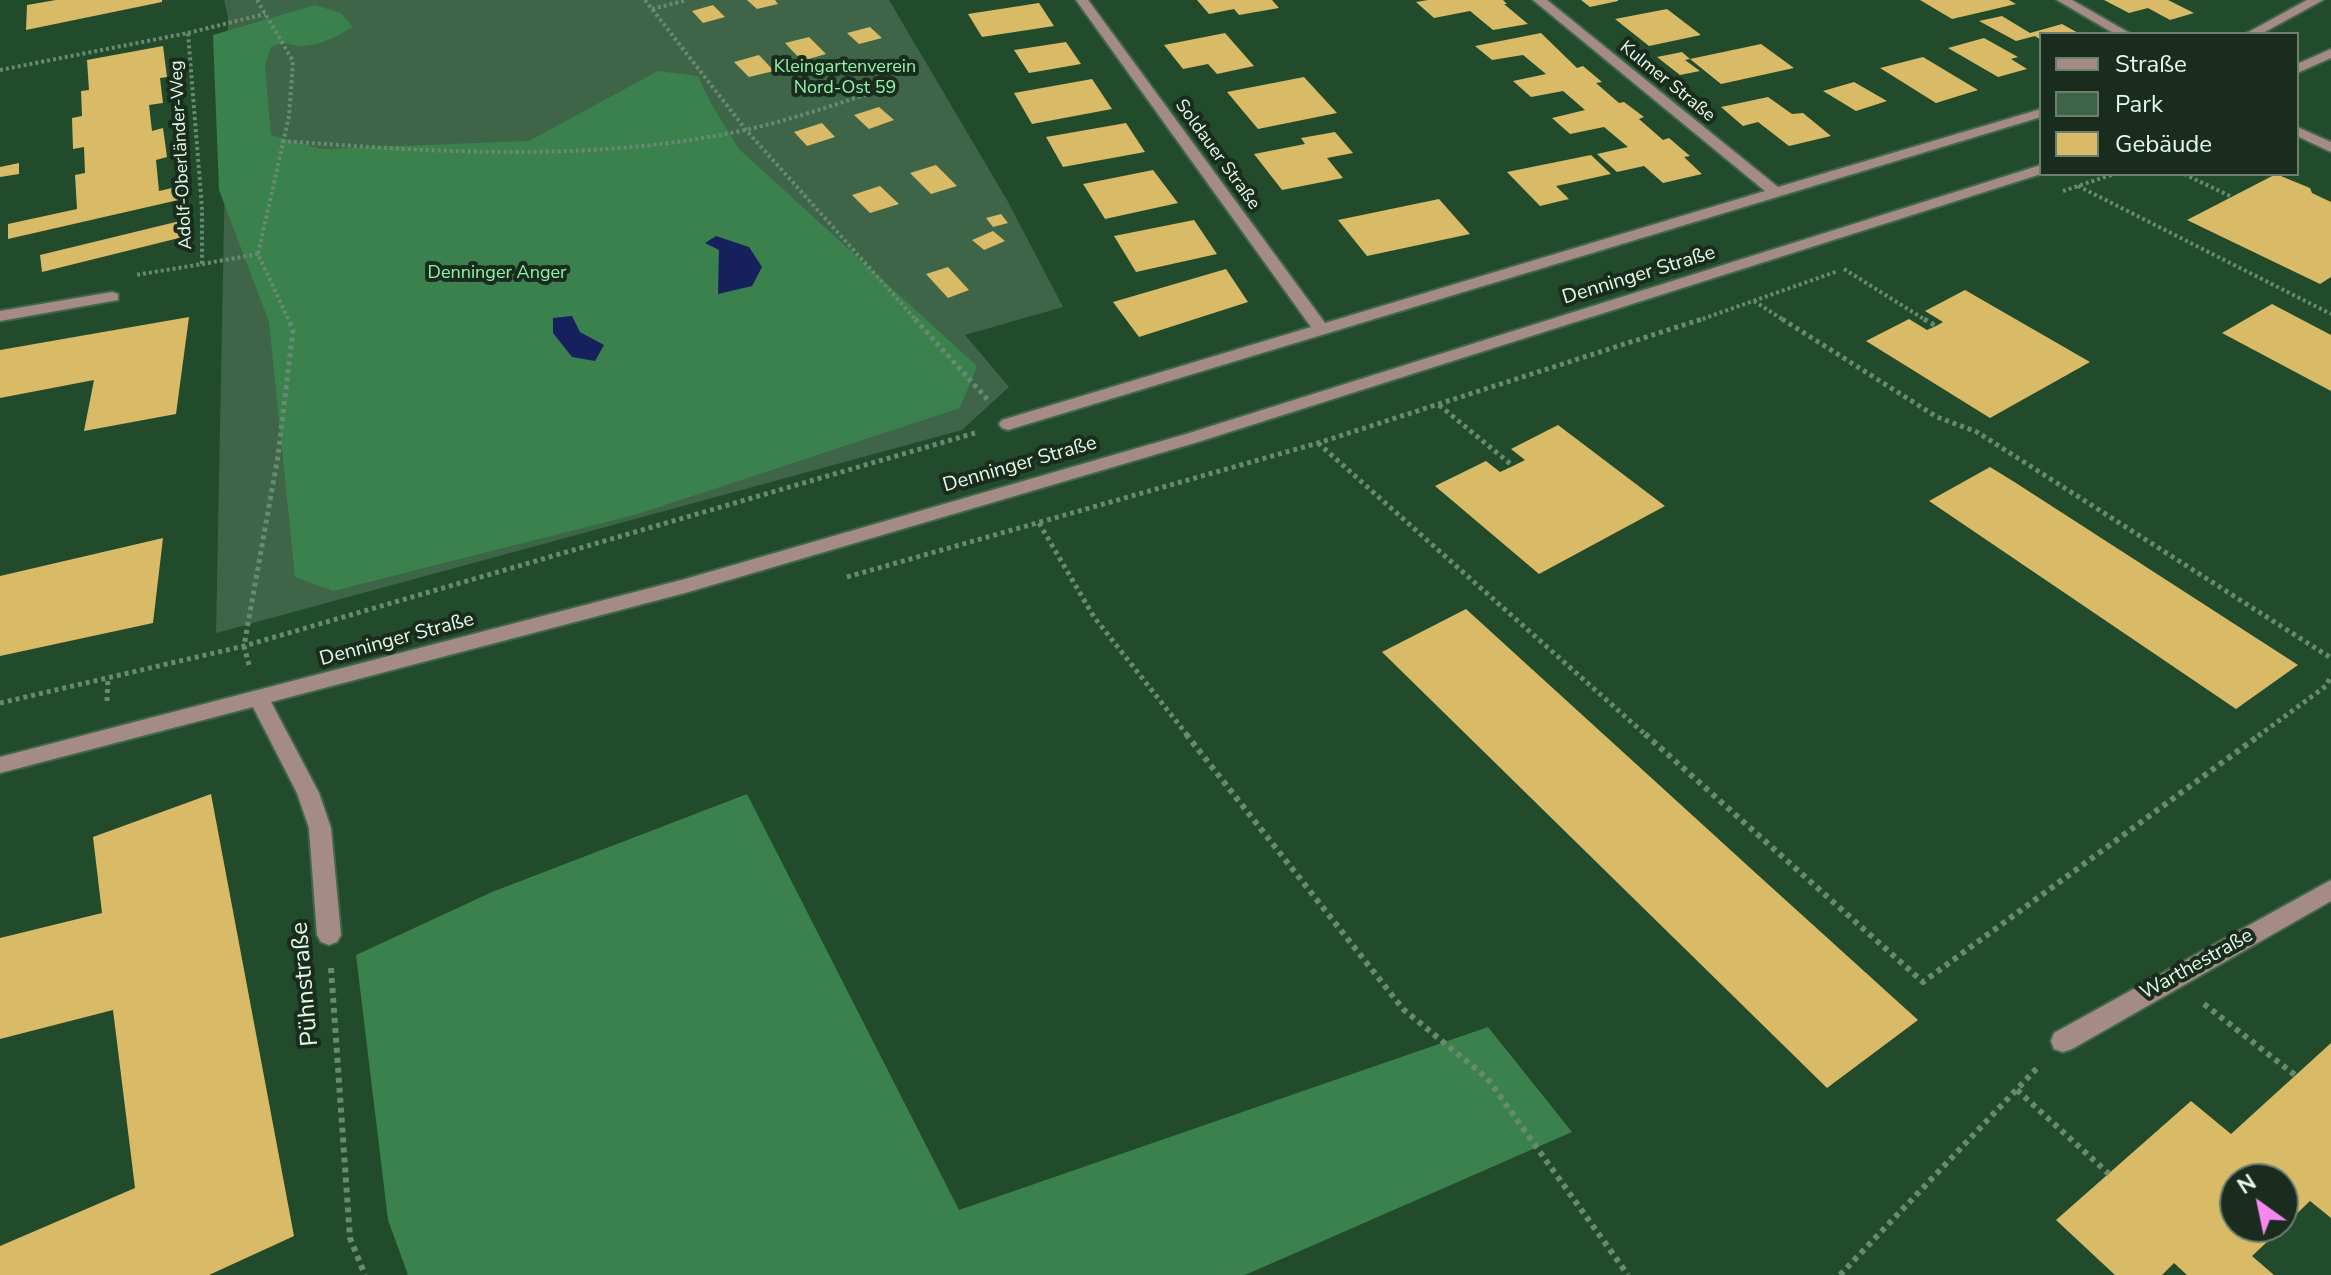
<!DOCTYPE html>
<html>
<head>
<meta charset="utf-8">
<style>
  body { margin:0 }
  #map { position:relative; width:2331px; height:1275px; overflow:hidden; background:#224b2c; font-family:"Nunito Sans",sans-serif }
  canvas { display:block }
  .legend { position:absolute; left:2039px; top:32px; width:260px; height:144px; box-sizing:border-box; background:#1a2c1e; border:2px solid #6b7f6f; margin:0; padding:10px 14px; list-style:none; font-size:24px; color:#e4fbe8 }
  .legend li { display:flex; align-items:center; gap:16px; height:40px }
  .legend b { width:40px; border:2px solid #6b7f6f }
  .north { position:absolute; left:2219px; top:1163px; width:80px; height:80px; box-sizing:border-box; background:#1a2c1e; border:2px solid #6b7f6f; border-radius:50%; rotate:327deg; font-size:22px; font-weight:700; line-height:32px; text-align:center; color:#e4fbe8 }
  .north::after { content:''; display:block; margin:auto; width:28px; height:36px; background:#f688ed; clip-path:polygon(50% 0,100% 100%,50% 72%,0 100%) }
</style>
</head>
<body>
<div id="map">
<canvas width="2331" height="1275"></canvas>
<ul class="legend">
<li><b style="height:10px;background:#a48b86"></b>Straße</li>
<li><b style="height:22px;background:#3e6547"></b>Park</li>
<li><b style="height:22px;background:#d8ba67"></b>Gebäude</li>
</ul>
<div class="north">N</div>
</div>
<script>
const ctx = document.querySelector('canvas').getContext('2d');
ctx.lineJoin = 'round';
function paint(path, color) { ctx.fillStyle = color; ctx.fill(path, 'evenodd'); }
function stroke(path, color, width, dash) { ctx.strokeStyle = color; ctx.lineWidth = width; ctx.lineCap = dash ? 'butt' : 'round'; ctx.setLineDash(dash || []); ctx.stroke(path); }
function drawText(font, color, halo, rows, align = 'center') {
  ctx.font = font + ' "Nunito Sans",sans-serif'; ctx.lineWidth = 8; ctx.setLineDash([]); ctx.textBaseline = 'middle'; ctx.strokeStyle = halo; ctx.fillStyle = color; for (const [text, x, y, turn = 0] of rows) {
    ctx.save(); ctx.translate(x, y); ctx.rotate((+turn || 0) * Math.PI / 180); ctx.textAlign = isNaN(turn) ? turn : align; if (halo) ctx.strokeText(text, 0, 0); ctx.fillText(text, 0, 0); ctx.restore();
  }
}
const green = new Path2D(`
  M224,0H889L1007,200L1063,307L965,335L1009,387L962,430L216,633L228,17Z`);
const forest = new Path2D(`
  M315,5L341,13L353,27C338,36 321,45 303,46C288,46 287,39 271,47L265,65L271,135L321,149L529,141L658,71L698,76L710,102L739,149L977,366L960,408L638,514L333,591L295,577L269,322L219,190L213,35Z
  M747,794L959,1210L1488,1027L1572,1132L1245,1275H408L388,1220L356,955L492,892Z`);
const water = new Path2D(`
  M716,236L749,247L762,267L752,286L718,294L719,250L705,243Z
  M572,316L580,332L604,345L595,361L572,357L553,333V318Z`);
const building = new Path2D(`
  M56,0H162V2L26,30L27,5Z
  M747,0H775L778,4L757,9Z
  M1197,0H1272L1279,8L1239,15L1234,9L1209,14Z
  M1428,0H1503L1507,4H1504L1528,24L1493,30L1470,11L1434,18L1416,2Z
  M1581,0H1618V1L1590,7Z
  M1920,0H2009L2016,4L1952,19Z
  M2104,0H2168L2194,13L2170,20L2148,8L2129,13Z
  M1039,3L1054,26L982,37L968,14Z
  M713,5L725,17L703,23L692,11Z
  M1667,9L1701,35L1649,46L1615,19Z
  M2002,16L2030,33L2062,24L2080,34H2041V40L2035,36L2016,41L1979,21Z
  M870,27L882,38L859,44L847,33Z
  M1225,33L1254,66L1217,74L1208,64L1183,69L1164,45Z
  M1541,33L1577,68L1583,66L1602,82L1596,83L1619,103L1624,102L1644,117L1639,119L1663,140L1669,138L1690,156L1684,157L1702,174L1663,183L1644,166L1617,172L1597,154L1628,147L1604,127L1570,134L1552,118L1585,110L1563,91L1531,97L1513,81L1546,74L1523,55L1492,60L1475,46Z
  M809,37L826,54L802,61L785,43Z
  M1984,38L2018,57L2011,59L2027,69L1998,77L1948,48Z
  M1066,42L1081,64L1029,73L1014,50Z
  M1761,44L1794,68L1721,84L1690,59Z
  M163,46L167,77L160,78L163,103L149,105L152,131L163,128L167,157L156,160L159,191L185,185L187,198L8,239V224L77,209L75,175L85,173L84,147L73,149L72,118L82,116L81,91L89,90L87,60Z
  M1682,52L1690,59L1685,60L1700,71L1680,75L1657,57Z
  M759,55L774,71L749,77L734,62Z
  M1923,57L1978,90L1936,103L1880,68Z
  M1304,77L1337,113L1258,129L1227,92Z
  M1092,79L1112,109L1032,124L1014,93Z
  M1854,82L1887,101L1856,111L1823,91Z
  M1768,97L1792,114L1803,113L1831,136L1789,146L1758,122L1743,126L1721,107Z
  M879,107L894,120L869,129L854,115Z
  M822,123L835,137L807,146L794,132Z
  M1126,123L1145,152L1063,167L1046,137Z
  M1335,132L1353,153L1327,158L1343,178L1282,190L1254,154L1305,144L1301,138Z
  M1591,155L1611,174L1556,186L1569,199L1540,206L1507,172Z
  M19,163V174L0,177V167Z
  M936,165L957,186L931,194L910,173Z
  M1153,170L1178,203L1105,219L1083,184Z
  M2276,174L2310,188L2312,193L2331,202V277L2320,284L2187,220Z
  M880,186L899,204L870,213L852,195Z
  M1439,199L1470,234L1367,256L1338,220Z
  M1001,214L1008,223L993,227L986,218Z
  M184,220L187,236L42,272L40,255Z
  M1194,220L1217,254L1136,272L1114,236Z
  M993,231L1005,241L984,250L972,240Z
  M948,267L969,290L948,298L926,274Z
  M1226,269L1248,302L1139,337L1113,302Z
  M1965,290L2090,362L1990,418L1866,341L1909,319L1927,330L1936,326L1943,322L1925,311Z
  M2272,304L2331,335V391L2222,333Z
  M189,317L176,414L84,431L94,380L0,398V350Z
  M1558,425L1665,506L1539,574L1435,486L1486,461L1500,472L1513,466L1525,460L1511,449Z
  M1990,467L2016,483L2298,665L2236,709L1929,501Z
  M163,538L153,623L0,656V576Z
  M1466,609L1759,876L1918,1020L1827,1088L1382,652Z
  M211,794L294,1236L209,1275H0V1246L135,1188L113,1010L0,1039V938L102,913L93,837Z
  M2331,1043V1218L2310,1201L2283,1227V1179H2235V1227H2283L2252,1256L2274,1275H2187L2174,1263L2162,1275H2115L2056,1220L2191,1101L2231,1134Z`);
const pathFar2 = new Path2D(`
  M257,0L293,61L289,116L258,254L289,321
  M645,0L746,130L917,321
  M652,9L687,0
  M188,33L265,14
  M0,70L188,33L202,208V264L136,275
  M282,141C436,152 592,163 745,130C796,119 847,100 897,85
  M2184,174L2232,197
  M2078,186L2331,314
  M2063,191L2114,174
  M202,264L258,254
  M1844,269L1927,321
  M1754,301L1785,321
  M1697,321L1838,271`);
const pathFar1 = new Path2D(`
  M915,319L988,400
  M1782,319L1937,417L1977,432L2331,658
  M1924,319L1936,326
  M1439,405L1513,466
  M1318,443L1647,736
  M1039,523L1094,617L1188,736
  M847,577L1318,443L1702,319
  M249,665L244,646L278,456L293,330L288,319
  M107,701L108,678
  M0,703L244,646L975,433
  M2258,736L2326,686L2331,676`);
const path = new Path2D(`
  M1186,734L1403,1009L1487,1078L1628,1275
  M1645,734L1923,982L2261,734
  M331,968L350,1238L365,1275
  M2204,1004L2295,1075
  M2017,1090L2109,1174
  M1840,1275L2038,1067`);
const minor = new Path2D(`
  M1076,0H1088L1325,323L1765,191L1533,0H1547L1778,187L2041,109V117L1008,430L1002,428L999,424L1002,420L1311,327Z
  M2057,0H2072L2131,34H2115Z
  M2307,0H2323L2261,34H2245Z
  M2331,49V58L2297,73V64Z
  M2297,127L2331,142V152L2297,136Z
  M2041,165V174L1198,442L685,593L271,702L319,793L331,828L341,935L337,942L329,945L321,942L317,935L309,828L297,793L253,707L0,773V757L685,579L1186,434Z
  M112,292L118,294V300L0,321V311Z
  M2331,880V901L2072,1049L2063,1052L2054,1049L2051,1041L2054,1033Z`);
const farParknames = [
  ["Kleingartenverein",845,68],
  ["Nord-Ost 59",845,89],
  ["Denninger Anger",497,274]
];
const farStreetnames = [
  ["Kulmer Straße",1667,82,39],
  ["Adolf-Oberländer-Weg",182,155,-93],
  ["Soldauer Straße",1217,155,54]
];
const streetNames = [
  ["Denninger Straße",1639,276,-17],
  ["Denninger Straße",1020,465,-16],
  ["Denninger Straße",397,640,-15],
  ["Warthestraße",2197,965,-29]
];
const nearStreetnames = [
  ["Pühnstraße",306,984,-95]
];
paint(green, '#3e6547');
paint(forest, '#3a814d');
paint(water, '#16205d');
paint(building, '#d8ba67');
stroke(minor, '#41674a', 4);
stroke(pathFar2, '#688a70', 4, [3, 3]);
stroke(pathFar1, '#688a70', 5, [4, 4]);
stroke(path, '#688a70', 6, [5, 5]);
paint(minor, '#a48b86');
drawText('18px', '#92f3a9', '#1a2c1e', farParknames);
drawText('18px', '#e4fbe8', '#1a2c1e', farStreetnames);
drawText('20px', '#e4fbe8', '#1a2c1e', streetNames);
drawText('24px', '#e4fbe8', '#1a2c1e', nearStreetnames);
</script>
</body>
</html>
